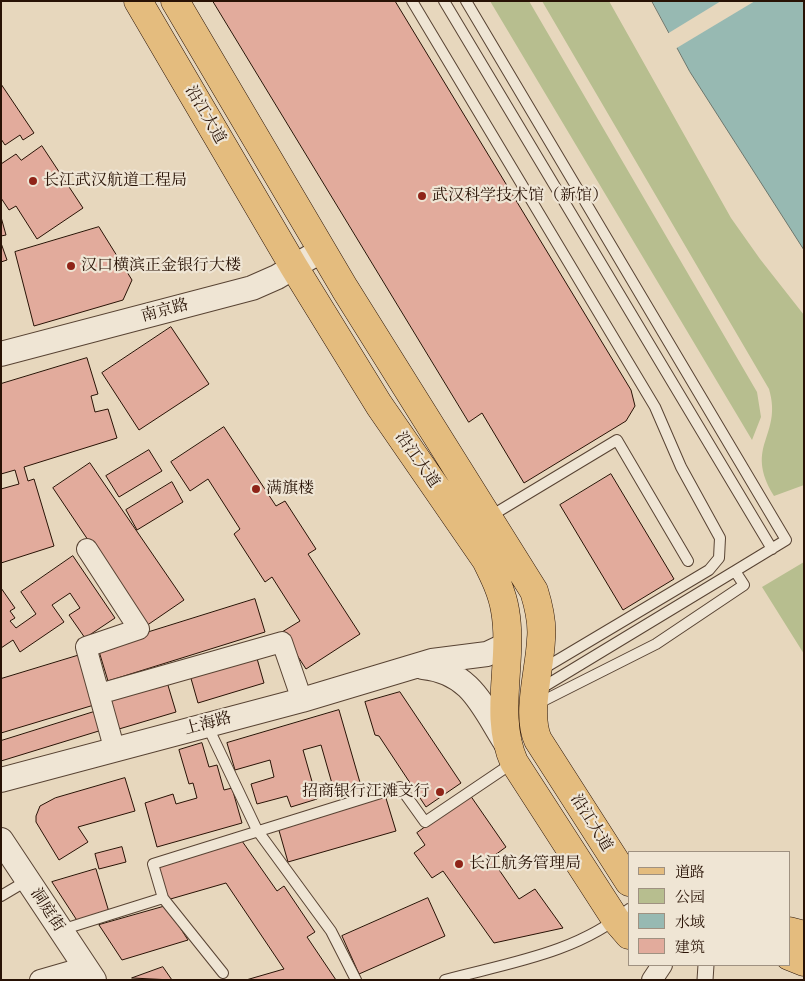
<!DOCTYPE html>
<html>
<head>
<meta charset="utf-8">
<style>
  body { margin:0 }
  #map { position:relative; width:805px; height:981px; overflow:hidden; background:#e7d7bd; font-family:"Gentium Book Plus","Noto Serif SC",serif }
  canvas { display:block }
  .frame { position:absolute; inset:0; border:2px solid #281205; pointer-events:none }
  .legend { position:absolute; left:628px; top:851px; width:162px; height:115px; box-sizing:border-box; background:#efe5d4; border:1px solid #9f9181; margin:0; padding:6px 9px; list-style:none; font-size:15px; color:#281205 }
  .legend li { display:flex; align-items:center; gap:10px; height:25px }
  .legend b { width:25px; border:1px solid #9f9181 }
</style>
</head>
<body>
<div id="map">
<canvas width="805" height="981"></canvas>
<div class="frame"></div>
<ul class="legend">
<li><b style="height:6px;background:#e4bc7e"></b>道路</li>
<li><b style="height:14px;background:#b7be8f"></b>公园</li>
<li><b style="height:14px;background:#97b9b2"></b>水域</li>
<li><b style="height:14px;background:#e2ab9c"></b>建筑</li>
</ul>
</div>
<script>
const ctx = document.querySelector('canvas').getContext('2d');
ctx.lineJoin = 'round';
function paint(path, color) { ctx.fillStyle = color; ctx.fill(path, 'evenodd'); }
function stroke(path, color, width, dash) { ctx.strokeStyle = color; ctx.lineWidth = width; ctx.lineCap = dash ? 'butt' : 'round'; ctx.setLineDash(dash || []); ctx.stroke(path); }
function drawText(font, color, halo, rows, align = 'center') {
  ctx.font = font + ' "Gentium Book Plus","Noto Serif SC",serif'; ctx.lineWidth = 4.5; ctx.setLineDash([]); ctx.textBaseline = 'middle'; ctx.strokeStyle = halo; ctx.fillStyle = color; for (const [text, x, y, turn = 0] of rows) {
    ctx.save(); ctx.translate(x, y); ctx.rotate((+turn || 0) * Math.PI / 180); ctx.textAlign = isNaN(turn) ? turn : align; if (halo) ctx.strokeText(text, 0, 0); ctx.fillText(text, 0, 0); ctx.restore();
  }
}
const green = new Path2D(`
  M490,1H529L757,392L761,417L752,440Z
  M542,1H609L731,218L760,259L804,315V485L774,496C743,445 783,437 769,389Z
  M804,562V654L762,587Z`);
const water = new Path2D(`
  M652,1H804V250L690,72Z`);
const pier = new Path2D(`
  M721,1H755L675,49L667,34Z`);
const building = new Path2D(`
  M213,1H395L631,390L635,406L626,421L524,483L482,413L469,422Z
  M1,84L34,133L23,140L20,135L5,145L1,139Z
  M42,146L83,208L37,239L16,206L9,210L1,198V164L16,154L21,160Z
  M1,217L6,235L1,236Z
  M99,227L132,280L123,300L34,326L15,252Z
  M1,243L7,260L1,262Z
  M171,327L209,384L139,430L102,373Z
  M87,358L98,394L91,396L95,412L108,409L117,438L24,467L28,481L34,479L54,546L1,563V489L19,484L15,470L1,474V384Z
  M224,427L276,506L285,501L316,549L308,554L360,634L306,669L282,632L300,621L272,577L265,582L234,534L240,529L208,479L190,491L171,462Z
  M149,450L162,471L119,497L106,476Z
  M90,463L184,600L146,626L53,488Z
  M611,474L674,579L623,610L560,505Z
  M172,482L183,502L137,530L126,510Z
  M73,556L115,618L85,638L69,615L80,608L70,593L52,605L64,622L20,652L13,640L1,648V588L15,608L10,611L15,618L10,621L16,628L36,614L21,592Z
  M255,599L265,632L108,681L98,648Z
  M80,655L94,705L1,733V679Z
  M256,655L264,683L198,703L190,675Z
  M167,682L176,712L119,729L110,700Z
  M400,692L461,783L426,807L379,736L375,735L365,702Z
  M339,710L361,786L335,794L321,745L303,750L317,799L291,807L287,796L257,804L251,784L274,777L270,760L235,770L227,743Z
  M97,711L102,730L1,761V741Z
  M202,743L209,767L217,765L224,790L232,788L242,823L157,847L145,803L173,794L176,804L197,798L193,783L189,784L179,750Z
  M125,778L135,811L78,827L88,842L59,860L36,822V816L40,806L55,798Z
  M385,795L396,831L288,862L278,827Z
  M470,795L506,847L491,858L519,899L535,889L563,928L494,943L443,871L432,878L414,853L425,845L417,833Z
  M242,841L277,891L284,886L315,932L307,937L336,980H246L284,969L226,883L167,900L157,866Z
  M122,847L126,862L99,869L95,854Z
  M96,869L109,912L78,922L52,882Z
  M428,898L445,936L359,974L342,936Z
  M166,906L188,940L122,960L99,925Z
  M163,967L172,980L132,978Z`);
const service = new Path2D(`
  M412,1L655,407L681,467L720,538L719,558L709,570L541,670
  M444,1L772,549
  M466,1L786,540L735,571
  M489,517L617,440L688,561
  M537,704L656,644L744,585L735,571L540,689
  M207,725L257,830L331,931L356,980
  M1,896L28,880
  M163,898L223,973
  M61,930L163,898L153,864L400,787L425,822L514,762
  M445,980C508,963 578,953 629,909`);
const pedestrian = new Path2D(`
  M705,980L706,965`);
const minor = new Path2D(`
  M87,549L139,629L86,647L115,751
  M99,694L282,642L302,700
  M40,980L85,967
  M652,980L662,965`);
const tertiary = new Path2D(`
  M1,354L252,288L277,277L322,250
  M423,667C472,672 483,708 507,745
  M1,780L302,700L432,661L487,654L506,645
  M1,840L94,980`);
const primary = new Path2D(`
  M138,1L294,267L379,405L486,560C494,576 502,592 505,610C514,661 493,714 514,762L616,920L629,935
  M175,1L345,289L534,591C539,607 543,623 541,640C540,669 526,714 538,740L629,882
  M789,931L804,935
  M789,956L804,962`);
const markers = [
  [33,181,5,"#8f2418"],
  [422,196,5,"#8f2418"],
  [71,266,5,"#8f2418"],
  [256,489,5,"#8f2418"],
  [440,792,5,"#8f2418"],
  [459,864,5,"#8f2418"]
];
const streetNames = [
  ["沿江大道",205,115,60],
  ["南京路",165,311,-15],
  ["沿江大道",417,460,55],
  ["上海路",208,724,-15],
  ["沿江大道",591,823,58],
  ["洞庭街",47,910,57]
];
const poiNames = [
  ["长江武汉航道工程局",43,181],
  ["武汉科学技术馆（新馆）",432,196],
  ["汉口横滨正金银行大楼",81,266],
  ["满旗楼",266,489],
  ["招商银行江滩支行",430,792,"right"],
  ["长江航务管理局",469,864]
];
paint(green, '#b7be8f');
paint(water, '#97b9b2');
stroke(water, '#6b766d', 1);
paint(pier, '#e7d7bd');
paint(building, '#e2ab9c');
stroke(building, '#281205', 1);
stroke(service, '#584333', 12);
stroke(pedestrian, '#584333', 17);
stroke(minor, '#584333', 22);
stroke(tertiary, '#584333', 26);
stroke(primary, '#281205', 29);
stroke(service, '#efe5d4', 10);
stroke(pedestrian, '#efe5d4', 15);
stroke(minor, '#efe5d4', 20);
stroke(tertiary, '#efe5d4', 24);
stroke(primary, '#e4bc7e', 28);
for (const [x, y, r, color] of markers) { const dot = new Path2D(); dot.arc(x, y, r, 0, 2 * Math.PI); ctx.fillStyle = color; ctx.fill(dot); stroke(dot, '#efe5d4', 2); }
drawText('16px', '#281205', '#efe5d4', streetNames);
drawText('16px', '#281205', '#efe5d4', poiNames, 'left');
</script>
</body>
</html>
